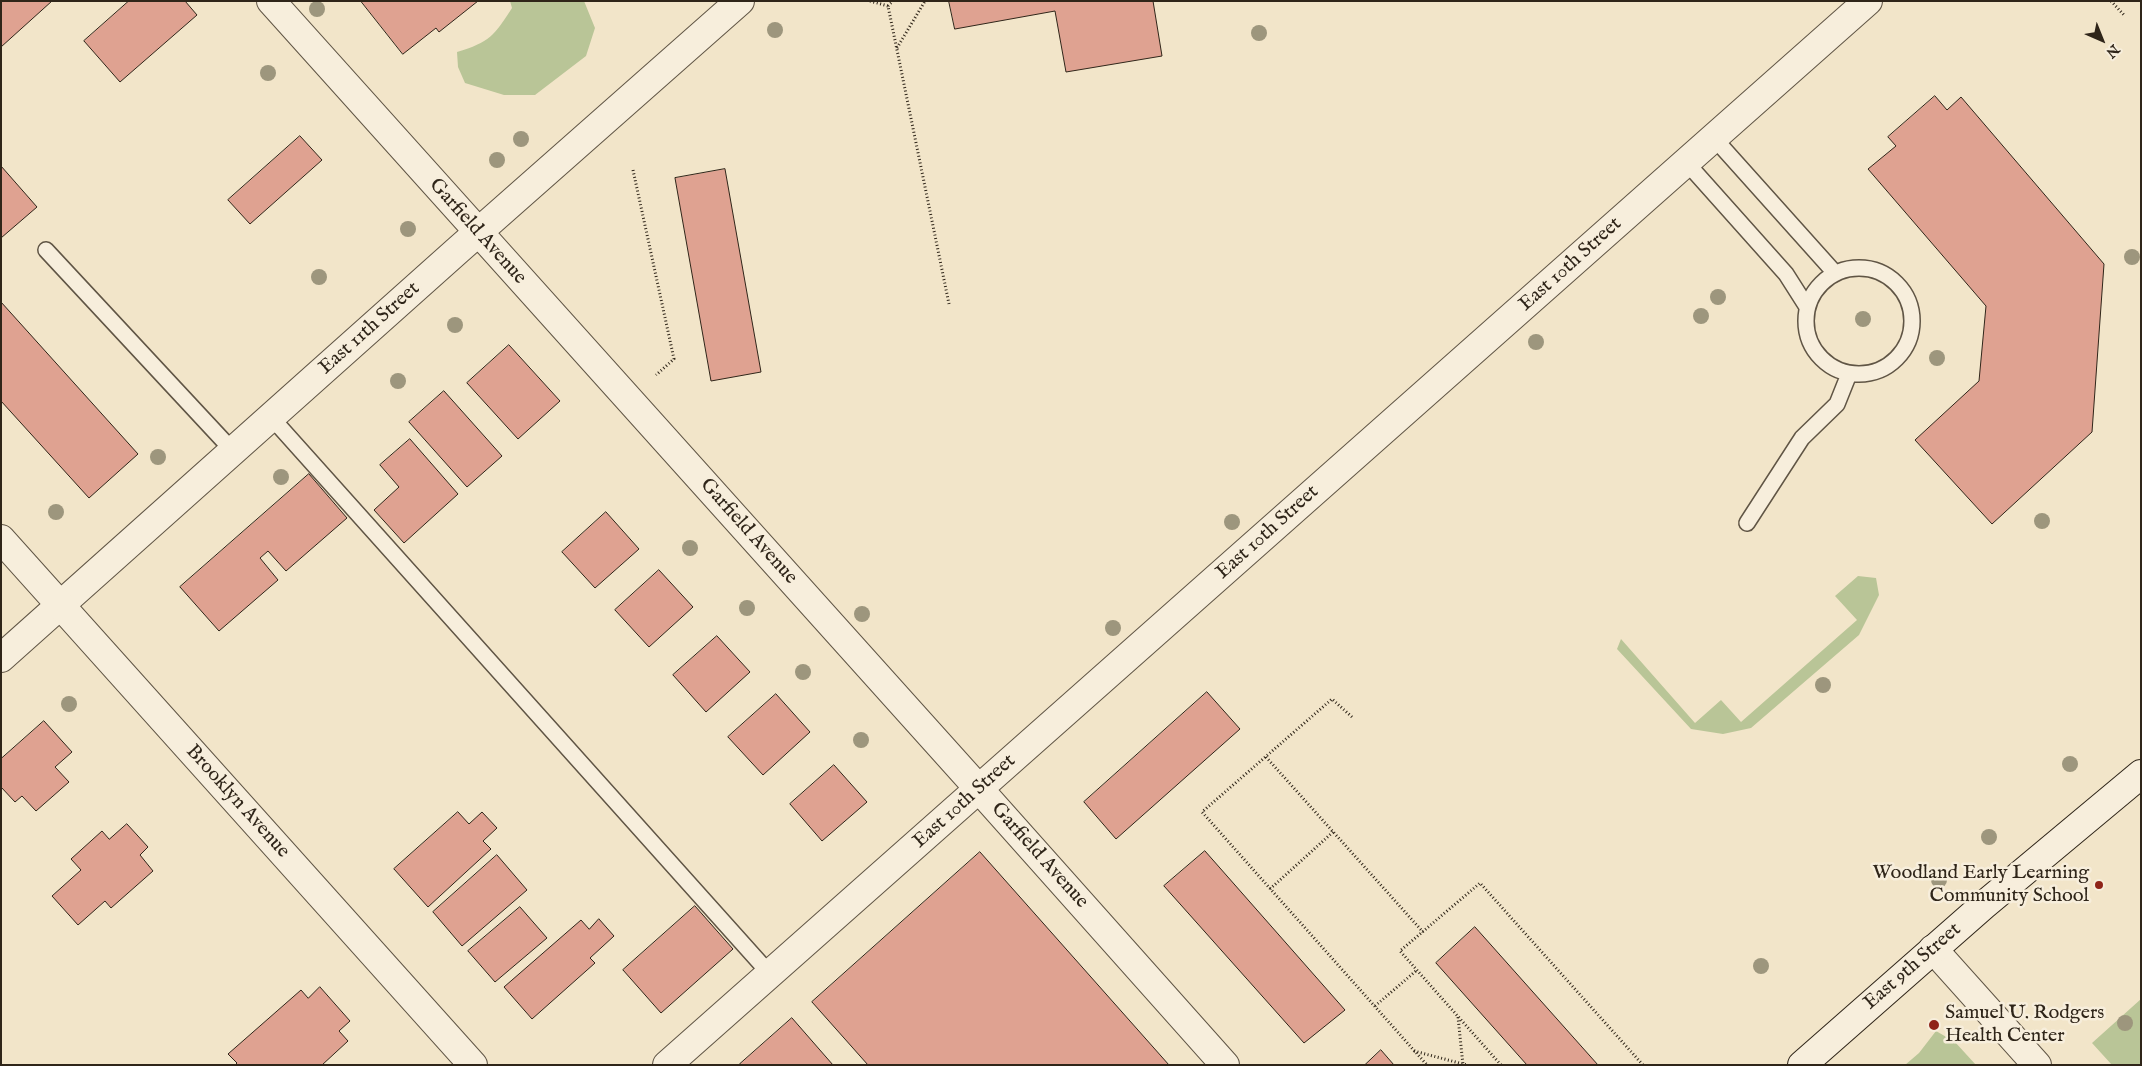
<!DOCTYPE html>
<html>
<head>
<meta charset="utf-8">
<style>
  body { margin:0 }
  #map { position:relative; width:2142px; height:1066px; overflow:hidden; background:#f2e5c9; font-family:"IM FELL English",serif }
  canvas { display:block }
  .frame { position:absolute; inset:0; border:2px solid #2f2519; pointer-events:none }
  .north { position:absolute; left:2077px; top:15px; width:50px; height:50px; -webkit-text-stroke:4px #f7eedc; paint-order:stroke; rotate:136deg; font-size:14px; font-weight:700; line-height:20px; text-align:center; color:#2f2519 }
  .north::after { content:''; display:block; margin:auto; width:18px; height:22px; background:#2f2519; clip-path:polygon(50% 0,100% 100%,50% 72%,0 100%) }
</style>
</head>
<body>
<div id="map">
<canvas width="2142" height="1066"></canvas>
<div class="frame"></div>
<div class="north">N</div>
</div>
<script>
const ctx = document.querySelector('canvas').getContext('2d');
ctx.lineJoin = 'round';
function paint(path, color) { ctx.fillStyle = color; ctx.fill(path, 'evenodd'); }
function stroke(path, color, width, dash) { ctx.strokeStyle = color; ctx.lineWidth = width; ctx.lineCap = dash ? 'butt' : 'round'; ctx.setLineDash(dash || []); ctx.stroke(path); }
function drawText(font, color, halo, rows, align = 'center') {
  ctx.font = font + ' "IM FELL English",serif'; ctx.lineWidth = 5; ctx.setLineDash([]); ctx.textBaseline = 'middle'; ctx.strokeStyle = halo; ctx.fillStyle = color; for (const [text, x, y, turn = 0] of rows) {
    ctx.save(); ctx.translate(x, y); ctx.rotate((+turn || 0) * Math.PI / 180); ctx.textAlign = isNaN(turn) ? turn : align; if (halo) ctx.strokeText(text, 0, 0); ctx.fillText(text, 0, 0); ctx.restore();
  }
}
const green = new Path2D(`
  M510,1H584L595,28L586,56L535,95H504L465,83L458,67L457,52C490,42 494,36 512,8Z
  M1858,576L1876,578L1879,595L1859,635L1751,728L1723,734L1691,729L1617,649L1621,639L1695,723L1721,700L1741,722L1857,620L1835,596Z
  M2141,999V1065H2112L2092,1043Z
  M1936,1031L1955,1042L1976,1065H1905L1919,1053Z`);
const building = new Path2D(`
  M1,1H52L1,47Z
  M129,1H185L197,15L120,82L84,41Z
  M361,1H478L439,32L436,28L403,54Z
  M949,1H1153L1162,56L1066,72L1055,11L955,29Z
  M1935,96L1947,110L1961,97L2104,264L2092,432L1992,524L1915,440L1979,381L1986,306L1868,169L1896,146L1888,137Z
  M300,136L322,160L250,224L228,200Z
  M1,166L37,207L1,238Z
  M725,169L761,372L711,381L675,178Z
  M1,302L138,454L89,498L1,401Z
  M509,345L560,401L518,439L467,383Z
  M444,391L502,456L467,487L409,422Z
  M410,439L458,494L404,543L374,510L399,487L380,465Z
  M309,474L347,518L286,571L268,551L260,558L278,580L219,631L180,587Z
  M606,512L639,549L595,588L562,552Z
  M659,570L693,607L649,647L615,610Z
  M717,636L750,672L706,712L673,675Z
  M1207,692L1240,729L1116,839L1084,802Z
  M776,694L810,732L763,775L728,737Z
  M44,721L72,752L55,767L69,782L36,811L22,796L15,802L1,787V759Z
  M834,765L867,802L822,841L790,804Z
  M458,812L469,824L482,812L497,828L483,841L491,849L428,907L394,869Z
  M127,824L148,847L140,855L153,871L111,908L105,901L78,925L52,896L81,870L71,859L102,831L109,839Z
  M1205,851L1345,1010L1304,1043L1164,886Z
  M980,852L1169,1065H868L812,1002Z
  M497,855L527,890L462,946L433,912Z
  M695,906L733,949L661,1013L623,970Z
  M520,907L547,938L495,982L468,951Z
  M599,919L614,936L590,958L595,963L532,1019L504,987L581,920L589,929Z
  M1475,927L1598,1065H1527L1436,963Z
  M320,987L350,1021L339,1031L348,1041L322,1065H235L237,1063L228,1054L301,990L308,998Z
  M792,1018L833,1065H742L740,1064Z
  M1381,1050L1394,1065H1365Z`);
const path = new Path2D(`
  M870,1L888,6L949,304
  M2111,1L2124,15
  M888,6L893,1
  M897,48L925,1
  M633,170L674,359L656,375
  M1352,717L1332,699L1202,812L1427,1065
  M1266,757L1423,932
  M1270,889L1333,832
  M1375,1006L1417,970
  M1458,1017L1463,1065
  M1414,1051L1467,1065
  M1501,1065L1400,951L1480,883L1643,1065`);
const service = new Path2D(`
  M1714,138L1835,273
  M1686,162L1786,274L1807,307
  M46,250L233,451
  M1806 321a53 53 0 1 1 106 0a53 53 0 1 1-106 0Z
  M271,417L770,974
  M1747,523L1802,438L1837,404L1849,374`);
const minor = new Path2D(`
  M271,1L979,789L1225,1065
  M1,658L458,250L740,1
  M1933,949L2037,1065
  M667,1065L1868,1`);
const tertiary = new Path2D(`
  M1,539L473,1065`);
const secondary = new Path2D(`
  M1802,1065L1984,905L2141,774`);
const trees = [
  [317,9],
  [775,30],
  [1259,33],
  [268,73],
  [521,139],
  [497,160],
  [408,229],
  [2132,257],
  [319,277],
  [1718,297],
  [1701,316],
  [1863,319],
  [455,325],
  [1536,342],
  [1937,358],
  [398,381],
  [158,457],
  [281,477],
  [56,512],
  [2042,521],
  [1232,522],
  [690,548],
  [747,608],
  [862,614],
  [1113,628],
  [803,672],
  [1823,685],
  [69,704],
  [861,740],
  [2070,764],
  [1989,837],
  [1939,880],
  [1761,966],
  [2125,1023]
];
const markers = [
  [2099,885,5,"#8f2418"],
  [1934,1025,6,"#8f2418"]
];
const streetNames = [
  ["Garfield Avenue",477,232,48],
  ["East 10th Street",1571,265,-42],
  ["East 11th Street",370,329,-42],
  ["Garfield Avenue",748,532,48],
  ["East 10th Street",1268,533,-42],
  ["Brooklyn Avenue",237,802,48],
  ["East 10th Street",965,802,-42],
  ["Garfield Avenue",1039,856,48],
  ["East 9th Street",1913,967,-41]
];
const poiNames = [
  ["Woodland Early Learning",2089,874],
  ["Community School",2089,897],
  ["Samuel U. Rodgers",1945,1014,"left"],
  ["Health Center",1945,1037,"left"]
];
paint(green, '#b9c597');
paint(building, '#dfa291');
stroke(building, '#2f2519', 1);
stroke(service, '#605545', 18);
stroke(minor, '#605545', 30);
stroke(tertiary, '#605545', 30);
stroke(secondary, '#2f2519', 30);
stroke(path, '#2f2519', 3, [1, 2.5]);
stroke(service, '#f7eedc', 15);
stroke(minor, '#f7eedc', 28);
stroke(tertiary, '#f7eedc', 28);
stroke(secondary, '#f7eedc', 28);
ctx.fillStyle = '#9d967d';
for (const [x, y] of trees) { ctx.beginPath(); ctx.arc(x, y, 8, 0, 2 * Math.PI); ctx.fill(); }
for (const [x, y, r, color] of markers) { const dot = new Path2D(); dot.arc(x, y, r, 0, 2 * Math.PI); ctx.fillStyle = color; ctx.fill(dot); stroke(dot, '#f7eedc', 2); }
drawText('20px', '#2f2519', '#f7eedc', streetNames);
drawText('20px', '#2f2519', '#f7eedc', poiNames, 'right');
</script>
</body>
</html>
